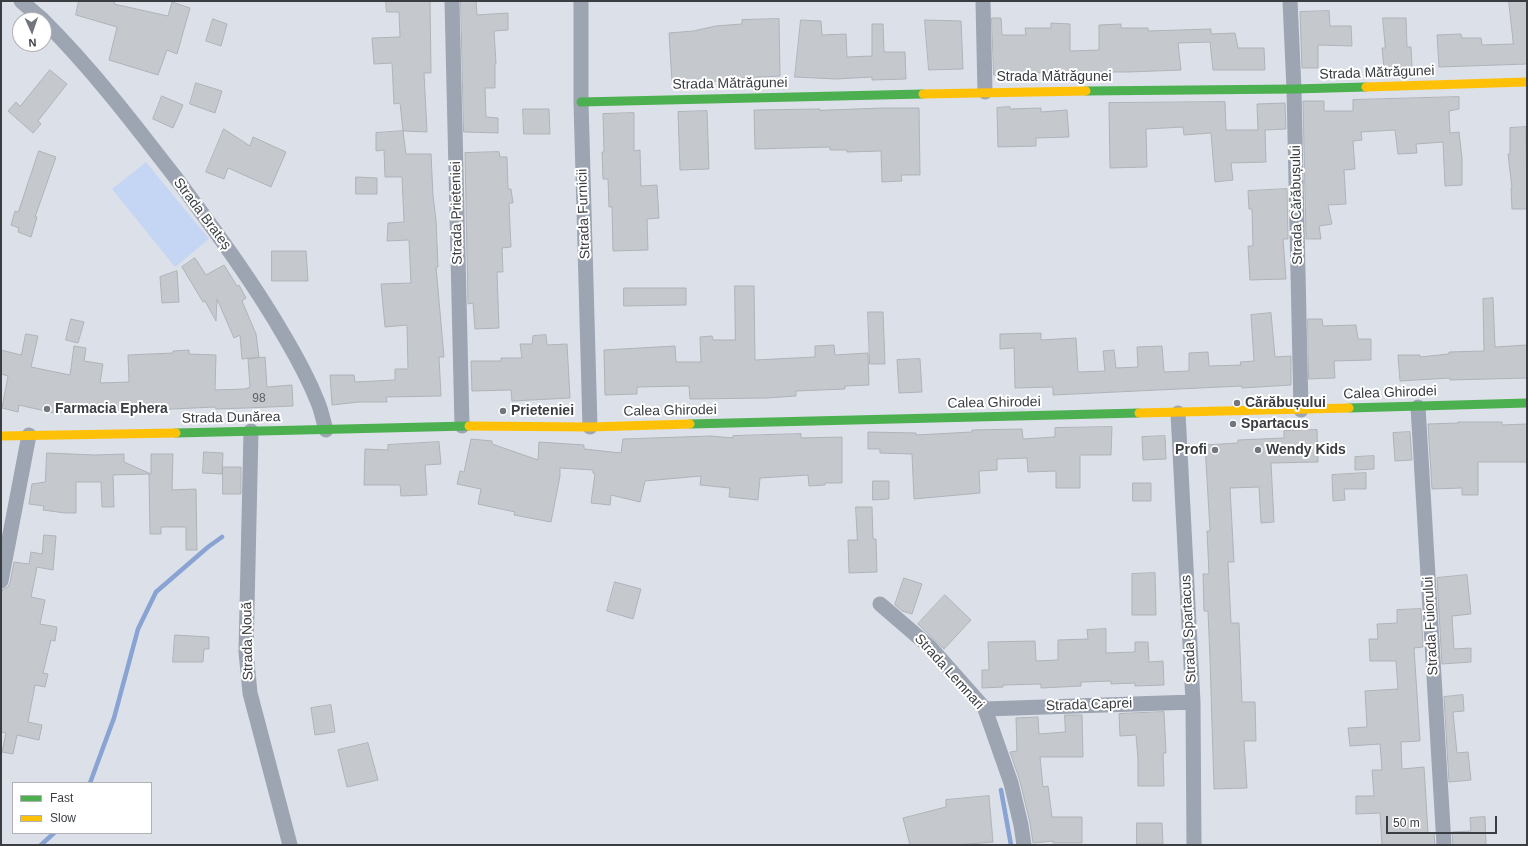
<!DOCTYPE html>
<html>
<head>
<meta charset="utf-8">
<style>
  body { margin:0 }
  #map { position:relative; width:1528px; height:846px; overflow:hidden; background:#dce0e8; font-family:Arial,sans-serif }
  canvas { display:block }
  .frame { position:absolute; inset:0; border:2px solid #3a3d42; pointer-events:none }
  .legend { position:absolute; left:12px; top:782px; width:140px; height:52px; box-sizing:border-box; background:#fff; border:1px solid #b0b1b3; margin:0; padding:5px 7px; list-style:none; font-size:12px; color:#3a3d42 }
  .legend li { display:flex; align-items:center; gap:8px; height:20px }
  .legend b { width:20px; border:1px solid #b0b1b3 }
  .north { position:absolute; left:12px; top:12px; width:40px; height:40px; box-sizing:border-box; background:#fff; border:1px solid #b0b1b3; border-radius:50%; rotate:177deg; font-size:11px; font-weight:700; line-height:16px; text-align:center; color:#3a3d42 }
  .north::after { content:''; display:block; margin:auto; width:14px; height:18px; background:#73767c; clip-path:polygon(50% 0,100% 100%,50% 72%,0 100%) }
  .scale { position:absolute; left:1386px; top:816px; width:111px; height:18px; box-sizing:border-box; border:2px solid #3a3d42; border-top:0; padding-left:5px; font-size:12px; line-height:14px; white-space:nowrap; color:#3a3d42; -webkit-text-stroke:3px #fff; paint-order:stroke }
</style>
</head>
<body>
<div id="map">
<canvas width="1528" height="846"></canvas>
<div class="frame"></div>
<ul class="legend">
<li><b style="height:5px;background:#4caf50"></b>Fast</li>
<li><b style="height:5px;background:#ffc107"></b>Slow</li>
</ul>
<div class="north">N</div>
<div class="scale">50 m</div>
</div>
<script>
const ctx = document.querySelector('canvas').getContext('2d');
ctx.lineJoin = 'round';
function paint(path, color) { ctx.fillStyle = color; ctx.fill(path, 'evenodd'); }
function stroke(path, color, width, dash) { ctx.strokeStyle = color; ctx.lineWidth = width; ctx.lineCap = dash ? 'butt' : 'round'; ctx.setLineDash(dash || []); ctx.stroke(path); }
function drawText(font, color, halo, rows, align = 'center') {
  ctx.font = font + ' Arial,sans-serif'; ctx.lineWidth = 4; ctx.setLineDash([]); ctx.textBaseline = 'middle'; ctx.strokeStyle = halo; ctx.fillStyle = color; for (const [text, x, y, turn = 0] of rows) {
    ctx.save(); ctx.translate(x, y); ctx.rotate((+turn || 0) * Math.PI / 180); ctx.textAlign = isNaN(turn) ? turn : align; if (halo) ctx.strokeText(text, 0, 0); ctx.fillText(text, 0, 0); ctx.restore();
  }
}
const green = new Path2D(`
  M146,162L209,239L175,267L112,189Z`);
const stream = new Path2D(`
  M90,783L114,718L138,629L156,592L208,547L222,537
  M1001,790L1011,845
  M41,845L54,833`);
const building = new Path2D(`
  M79,1H115L114,4L168,16L172,2L190,8L177,54L167,50L158,75L109,60L117,27L76,15Z
  M386,1H430L431,73H424L427,132L403,131L400,103L394,104L392,63L374,64L372,38L400,37L399,12H387Z
  M461,1H476L477,15L508,13V30L494,31L496,64H495V88H485L486,117L498,118V133L464,132Z
  M1509,1H1527V64L1439,67L1437,35L1461,34L1462,38H1481L1482,45L1513,44Z
  M1329,11L1330,26H1351L1352,46L1318,45V68H1302L1300,12Z
  M992,18H1001L1002,35H1026L1025,28H1051V23L1070,24V51L1099,50V25L1121,24V28H1148V31L1211,29V34L1235,33L1238,48H1264L1265,70H1213L1210,42L1178,43L1181,70L1128,72H1052L994,75Z
  M1383,18H1406L1407,47H1411L1412,67L1384,68L1382,48H1385Z
  M213,19L227,24L221,46L206,41Z
  M779,19L780,76L739,78L740,81L672,82L669,33L693,31L716,26L742,24V20Z
  M801,20L821,21L822,35L846,34L847,57L872,56V24H883L884,52H905L906,79L872,80V77L836,79L795,77Z
  M925,20L961,21L963,69L929,70Z
  M50,70L67,84L38,121L41,124L33,133L8,111L16,102L20,106Z
  M196,83L222,91L215,113L190,104Z
  M162,96L183,105L173,128L153,119Z
  M1459,97V109L1449,111L1450,133L1459,132L1462,158V185L1445,186L1443,142L1416,144L1417,153L1398,154L1395,130L1361,132L1362,140L1353,141L1355,169L1344,170L1346,204L1328,205L1332,224L1319,226L1321,239H1306L1303,101H1324V111H1353V100Z
  M1225,102L1226,130H1258L1257,104L1285,103L1286,129L1265,130L1266,162L1231,163L1233,180L1215,182L1211,133L1184,135L1183,127L1146,129L1147,167L1110,168L1109,103Z
  M1010,107V109L1041,108V112L1067,110L1069,137L1036,138V146L998,147L997,108Z
  M883,108H919L920,175H901L902,181L882,182L881,151L847,152V150H830V147L755,149L754,110L820,109V110Z
  M523,109H549L550,134H524Z
  M707,111L709,169L680,170L678,112Z
  M634,113V151L640,150L641,186L657,185L659,218L647,219L648,250L613,251L612,207H609L608,179H603L602,152H604L603,114Z
  M1526,127L1527,209H1512L1511,188H1512L1508,154H1510V128Z
  M224,129L250,146L253,137L286,152L271,187L228,168L224,179L206,172Z
  M403,131L406,154H431L433,196L436,220L438,267H436L444,357H439L441,396L386,397L387,402H359L332,405L330,375H354L355,382L395,380V369H408L407,325L385,327L381,284L411,283L409,240L387,241L388,223L404,222L402,177H385L384,150L376,151V133Z
  M39,151L56,157L35,217H37L31,237L18,232L19,228L11,225L15,211L18,212Z
  M499,152L500,157H507L508,189H511L513,203H509L511,247L502,248L503,272H497L499,328L475,329L473,303L468,304L465,153Z
  M356,177L377,178V194H356Z
  M1287,189L1288,239H1283L1286,279L1250,280L1248,246H1253L1252,209H1249L1248,191Z
  M272,251H306L308,281H272Z
  M195,258L206,275L224,265L237,286L239,285L246,298L242,301L256,334L259,357L242,359L240,335L234,338L217,299L216,321L205,301L203,302L182,267Z
  M177,271L179,302L162,303L160,277Z
  M735,286H754L755,360L815,357V346L834,345L835,355L868,353L869,385L845,386V389L796,391V396L767,398L690,399L689,386L637,387V394L605,395L604,350L675,346L676,362H701L700,337L712,336L713,340H735Z
  M624,288H686V305L624,306Z
  M1493,298L1495,347L1527,345V378L1450,380V378L1400,381L1398,355H1420V357L1449,354V352L1484,351L1483,299Z
  M868,312H883L885,364H870Z
  M1271,313L1275,357L1291,356V385L1242,388V386L1053,395V387L1015,388L1014,348L1000,349V334L1041,333V340L1076,338L1078,372L1105,371L1103,351L1114,350L1116,368L1138,367L1137,347L1162,346L1164,372L1189,371V353L1208,352L1209,366L1241,365L1240,362L1254,361L1251,315Z
  M71,319L84,322L78,343L66,340Z
  M1308,319H1322L1323,326L1356,325L1358,339H1371V360L1334,361L1335,378L1309,379Z
  M26,334L38,336L31,367L70,375L74,346L86,348L84,361L103,364L100,383L129,382L128,355L173,353V351L189,350V354L216,355L215,390L245,389L250,387L248,359L265,357L267,387L292,385L293,406L246,408L216,409L215,407L130,411H55L54,413L19,405L18,412L2,408L8,376L1,374V350L21,355Z
  M546,335L547,345L567,344L570,398L512,401L511,390L472,391L471,361H501V358H522L520,344H532L533,336Z
  M920,359L922,392L899,393L897,360Z
  M1458,422H1502V425L1527,424V462H1478V495H1462V488L1432,489L1428,424L1458,423Z
  M1112,427L1111,455H1080V488H1056V471L1028,472L1027,458L997,459V470L979,471L980,493L914,499L912,454L880,453V449H868V432L916,433V435L972,432V430L1022,429L1023,439L1055,437V428Z
  M1317,430L1318,462L1271,463L1274,522L1261,523L1259,487L1230,488L1234,562H1228L1231,623H1239L1242,702H1255L1256,741H1244L1247,788L1214,789L1210,658L1208,611H1204L1203,574H1209L1207,531H1210L1205,445L1238,443V440L1284,438V431Z
  M1410,432L1412,460L1395,461L1393,433Z
  M801,434V438L842,437V483H825V485L809,486L808,475L760,478L758,500L729,497L730,488L700,485L701,476L645,481L640,502L611,495L610,505L591,503L595,474L593,473V470L560,468V476L551,522L514,515L515,512L478,504L481,489L457,484L460,471L464,472L471,439L492,441V444L538,460L539,442L584,445V449L621,453L623,439L711,436L733,438V436Z
  M1165,436L1166,459L1143,460L1142,437Z
  M439,442L441,464L425,465L427,495L401,496L400,485H364L365,449L388,450V445Z
  M204,452L223,453L222,474L203,473Z
  M47,453L95,455L124,454V462L151,474V454H173L172,490L196,489L197,550H186V527H161V534H150L149,474L113,475L114,507H102L101,482H76V513H65L43,510L44,506L29,504L32,484L45,482Z
  M1374,456V469L1355,470V457Z
  M223,467H241V494H223Z
  M1366,473V489H1344L1345,500L1333,501L1332,475Z
  M873,481H889V499L873,500Z
  M1133,483H1151V501H1133Z
  M856,507H872L873,539H876L877,572L849,573L848,540H857Z
  M44,535L56,536L53,570L37,567L31,597L45,600L40,624L57,627L55,641L51,640L43,673L48,674L45,687L35,685L28,722L42,725L39,740L17,735L13,754L2,752L6,733L1,732V595L2,590L8,587L10,583L14,562L29,564L31,552L42,554Z
  M1155,573L1156,615H1132V574Z
  M1467,575L1471,614L1452,616L1454,649L1471,648V662L1442,664L1437,578Z
  M904,578L922,584L912,614L902,611L895,605Z
  M615,582L641,589L633,619L607,611Z
  M945,595L971,620L944,649L918,624Z
  M1421,609L1423,647L1414,648L1420,741L1401,742L1402,769L1424,767L1428,833H1434L1435,845H1382L1380,813L1356,814V796H1374L1372,770H1382L1380,744L1350,746L1348,728L1367,727L1365,691L1398,689L1396,661H1370L1369,639H1378L1377,624L1397,623V610Z
  M1106,629V653L1135,652V642H1148L1149,662L1163,661L1164,685L1135,686V683L1111,684V681L1081,682V686L1041,688V684L1003,685V687L982,688V670H989L988,642L1035,641L1036,661L1058,660V640L1088,639L1087,630Z
  M175,635L209,637V649H204L203,662H173Z
  M1463,695L1464,711L1453,712L1457,753L1468,752L1471,780L1449,782L1444,697Z
  M331,705L335,732L315,735L311,708Z
  M1164,712L1166,753H1163L1164,786H1138V759L1136,735L1120,736L1119,714Z
  M1065,715H1082L1083,757H1040L1043,787L1048,786L1052,817H1082V843H1053V841L1033,843L1030,823L1020,781L1010,752L1017,751L1016,718L1038,717L1039,734L1065,732Z
  M368,743L378,780L347,787L338,750Z
  M989,796L993,842L957,845H910L903,818L946,807V800Z
  M1485,817L1486,845H1453L1452,832L1471,831L1470,818Z
  M1137,823H1162L1163,844H1137Z`);
const street = new Path2D(`
  M21,1L43,20
  M452,1L462,426
  M581,1V102L590,427
  M983,1L985,92
  M1290,1L1294,89L1301,410
  M44,21C95,72 138,129 182,186C219,236 255,285 286,339C297,358 308,378 316,398C321,408 323,420 326,430
  M1418,407L1444,845
  M1178,413L1193,702L1194,845
  M251,431L246,652L250,693L290,845
  M1,581L29,435
  M880,604L930,647L985,709L1011,783L1021,825L1024,845
  M985,709L1193,702`);
const fast = new Path2D(`
  M1086,91L1294,89L1366,87
  M581,102L923,94
  M1349,408L1527,403
  M690,424L1139,413
  M176,433L469,426`);
const slow = new Path2D(`
  M1366,87L1527,82
  M923,94L1086,91
  M1139,413L1349,408
  M469,426L590,427L690,424
  M1,436L176,433`);
const markers = [
  [1237,403,4,"#73767c"],
  [47,409,4,"#73767c"],
  [503,411,4,"#73767c"],
  [1233,424,4,"#73767c"],
  [1215,450,4,"#73767c"],
  [1258,450,4,"#73767c"]
];
const numberNames = [
  ["98",259,399]
];
const streetNames = [
  ["Strada Mătrăgunei",1377,73,-2],
  ["Strada Mătrăgunei",1054,77],
  ["Strada Mătrăgunei",730,84,-1],
  ["Strada Cărăbușului",1297,205,-91],
  ["Strada Prieteniei",457,213,-91],
  ["Strada Brateș",202,214,53],
  ["Strada Furnicii",584,214,-92],
  ["Calea Ghirodei",1390,393,-2],
  ["Calea Ghirodei",994,403,-1],
  ["Calea Ghirodei",670,411,-1],
  ["Strada Dunărea",231,418,-1],
  ["Strada Fuiorului",1431,626,-93],
  ["Strada Spartacus",1189,629,-93],
  ["Strada Nouă",248,641,-91],
  ["Strada Lemnari",949,672,48],
  ["Strada Caprei",1089,705,-2]
];
const poiNames = [
  ["Cărăbușului",1245,403],
  ["Farmacia Ephera",55,409],
  ["Prieteniei",511,411],
  ["Spartacus",1241,424],
  ["Profi",1207,450,"right"],
  ["Wendy Kids",1266,450]
];
paint(green, '#c5d6f4');
stroke(stream, '#89a3d3', 4.5);
paint(building, '#c5c9ce');
stroke(building, '#afb3b9', 1);
stroke(street, '#9da4b2', 15);
stroke(fast, '#4caf50', 9);
stroke(slow, '#ffc107', 9);
for (const [x, y, r, color] of markers) { const dot = new Path2D(); dot.arc(x, y, r, 0, 2 * Math.PI); ctx.fillStyle = color; ctx.fill(dot); stroke(dot, '#fff', 1.5); }
drawText('12px', '#5e6166', null, numberNames);
drawText('14px', '#3a3d42', '#fff', streetNames);
drawText('bold 14px', '#3a3d42', '#fff', poiNames, 'left');
</script>
</body>
</html>
